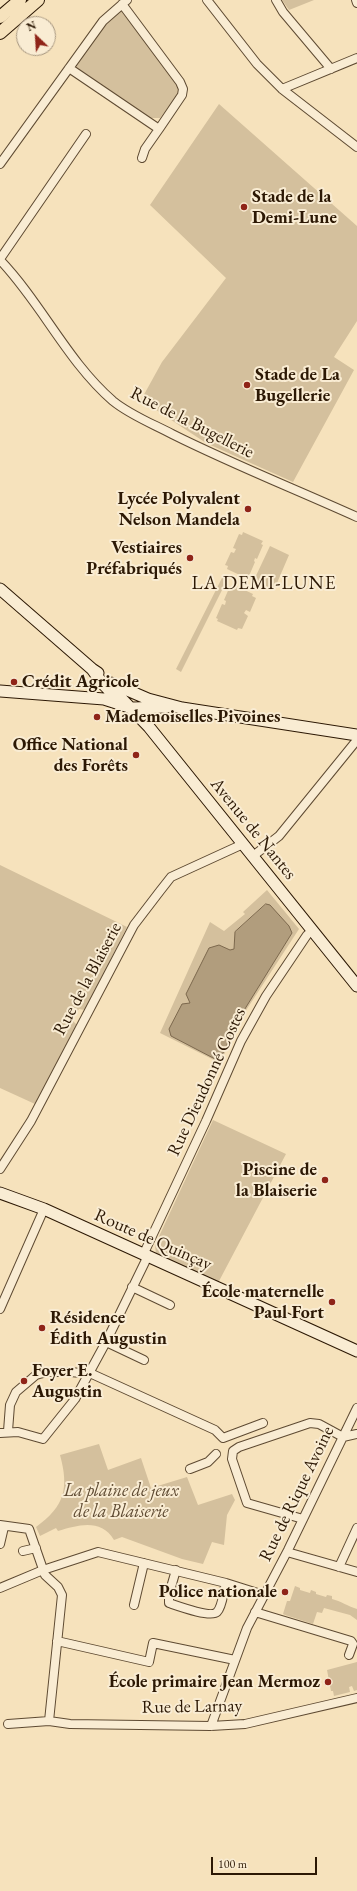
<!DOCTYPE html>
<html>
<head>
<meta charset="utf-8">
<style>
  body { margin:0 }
  #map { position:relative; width:357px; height:1891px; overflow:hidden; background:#f6e2bc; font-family:"EB Garamond",serif }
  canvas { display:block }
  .north { position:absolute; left:16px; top:16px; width:40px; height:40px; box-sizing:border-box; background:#f9ecd3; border:1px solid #a79780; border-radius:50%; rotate:335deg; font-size:11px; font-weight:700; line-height:16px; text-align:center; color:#2c1804 }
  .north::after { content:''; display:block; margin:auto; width:14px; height:18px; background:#8f2418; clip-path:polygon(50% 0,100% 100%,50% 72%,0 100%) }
  .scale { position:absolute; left:211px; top:1857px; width:106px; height:18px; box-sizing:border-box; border:2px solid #2c1804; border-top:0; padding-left:5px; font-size:12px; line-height:14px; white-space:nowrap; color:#2c1804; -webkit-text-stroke:3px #f9ecd3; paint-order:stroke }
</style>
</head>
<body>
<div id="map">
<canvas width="357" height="1891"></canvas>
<div class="north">N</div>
<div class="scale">100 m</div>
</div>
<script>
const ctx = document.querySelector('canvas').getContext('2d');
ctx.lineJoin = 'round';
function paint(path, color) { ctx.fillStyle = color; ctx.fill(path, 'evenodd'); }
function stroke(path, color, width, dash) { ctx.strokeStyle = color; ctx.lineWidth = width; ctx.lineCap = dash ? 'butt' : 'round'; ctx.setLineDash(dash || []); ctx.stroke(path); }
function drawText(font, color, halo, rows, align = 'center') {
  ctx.font = font + ' "EB Garamond",serif'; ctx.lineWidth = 4; ctx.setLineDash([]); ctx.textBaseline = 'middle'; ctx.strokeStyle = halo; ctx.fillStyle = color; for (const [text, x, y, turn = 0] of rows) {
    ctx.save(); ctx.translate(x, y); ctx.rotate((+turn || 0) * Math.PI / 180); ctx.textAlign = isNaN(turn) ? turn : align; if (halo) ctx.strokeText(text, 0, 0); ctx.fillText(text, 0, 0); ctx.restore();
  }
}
const green = new Path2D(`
  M282,0H314L289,10Z
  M121,11L177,84L179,93L160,118H151L76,67L106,25Z
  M219,104L357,226V321L334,357L354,370L293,482L206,443L141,400L162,362L226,278L150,205Z
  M243,532L263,541L261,544L263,545L257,559L255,558L254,561L255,562L249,576L247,575L246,578L227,569L228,566L225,565L231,552L234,553L236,549L233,548L239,534L242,535Z
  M270,546L289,555L274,590L254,580Z
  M223,576L228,578L181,672L176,669Z
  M234,585L253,594L252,596L256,598L250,612L246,610L244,613L248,616L242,629L238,628L237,630L217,621L218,619L216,618L222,604L225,605L226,601L224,600L230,586L233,587Z
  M0,865L127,927L85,1010L79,1009L75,1014L73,1021L77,1025L35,1104L0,1088Z
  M267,890L299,929L243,1015L220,1063L160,1033L210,922L224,931L245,914L243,912Z
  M213,1120L286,1154L218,1283L156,1254L155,1245Z
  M99,1444L108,1470L141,1458L151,1488L187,1477L198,1505L232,1494L235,1500L227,1515L224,1545L212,1542L203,1564L182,1559L122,1537L114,1540C101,1518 78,1525 58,1531L56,1528L40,1536L36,1527C65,1506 69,1488 60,1455Z
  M295,1586L300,1588V1590L310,1593L311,1590L316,1592V1594L326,1597L327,1595L332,1596V1599C341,1601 347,1606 357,1609V1620L350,1615L324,1608L322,1613L317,1612L313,1624L285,1615L283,1614L287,1601H290Z
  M357,1662V1690L354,1691L352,1686L349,1687L350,1692L334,1696L333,1691H331L327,1670Z`);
const water = new Path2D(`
  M266,904L270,905L289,926L292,933L243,1012L221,1057L217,1060L171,1036L169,1029L182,1004L190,1003L186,994L209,948L219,945L230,950L234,949L235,932Z`);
const street = new Path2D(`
  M207,0L257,64L282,89L357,147
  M276,0L283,12L331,69
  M356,0L357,3
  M69,68L159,129L182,95L183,89L180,82L122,4
  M282,89L357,58
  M142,158L145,149L159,129
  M0,164L103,21L127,0
  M0,259L86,134
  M0,260C42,304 67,361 113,401C130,415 153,424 172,434C232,464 295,489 357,517
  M253,856L279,836L357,740
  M0,1169L31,1121L134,925L160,891L171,877L243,844
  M132,1287L170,1305
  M0,1309L44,1209
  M106,1342L144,1360
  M8,1431L10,1405L16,1392L36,1375L47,1372H70L92,1374L215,1430L223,1438L263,1423
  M0,1433L18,1432L43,1439L75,1399L106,1342L145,1262L147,1255L145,1251L206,1121L241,1041L266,996L307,935L313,930
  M343,1437L357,1434
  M190,1469L208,1462L216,1454
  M303,1519L247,1503L232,1459L233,1451L239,1447L310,1423L319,1424L343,1437
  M0,1525L29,1529L45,1575L58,1587L62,1595L49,1721
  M0,1544L4,1527
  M23,1551L36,1548
  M287,1552L357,1572
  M339,1567L357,1528
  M176,1570L169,1594V1603C178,1606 211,1618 217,1612C223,1606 223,1591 226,1583
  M0,1588L43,1570L98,1552L226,1583L264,1595
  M134,1605L144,1563
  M255,1612L351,1641L353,1644L349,1655
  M57,1641L149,1662L153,1643L235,1660
  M8,1724L49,1721L70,1724L211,1726L245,1724L357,1698
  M211,1726L247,1628L288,1550L357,1408`);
const secondary = new Path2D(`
  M0,589L92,669L98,673
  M92,669L102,683L110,691L119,696L149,727L357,986
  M111,683L148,699L182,708L357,735
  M0,691L104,699L132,708L167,707
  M0,1193L44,1209L357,1351`);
const primary = new Path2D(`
  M0,17L20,0
  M0,33L38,0`);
const markers = [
  [244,207,4,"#8f2418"],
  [247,385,4,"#8f2418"],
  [248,509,4,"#8f2418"],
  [190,558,4,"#8f2418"],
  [14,682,4,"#8f2418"],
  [97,717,4,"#8f2418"],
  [136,755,4,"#8f2418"],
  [325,1180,4,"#8f2418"],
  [332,1302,4,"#8f2418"],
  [42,1328,4,"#8f2418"],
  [24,1381,4,"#8f2418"],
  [285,1592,4,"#8f2418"],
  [328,1682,4,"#8f2418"]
];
const poiNames = [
  ["Stade de la",252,197,"left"],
  ["Demi-Lune",252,218,"left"],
  ["Stade de La",255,375,"left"],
  ["Bugellerie",255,396,"left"],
  ["Lycée Polyvalent",240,499],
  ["Nelson Mandela",240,520],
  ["Vestiaires",182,548],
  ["Préfabriqués",182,569],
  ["Crédit Agricole",22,682,"left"],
  ["Mademoiselles Pivoines",105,717,"left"],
  ["Office National",128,745],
  ["des Forêts",128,766],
  ["Piscine de",317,1170],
  ["la Blaiserie",317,1191],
  ["École maternelle",324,1292],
  ["Paul Fort",324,1313],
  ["Résidence",50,1318,"left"],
  ["Édith Augustin",50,1339,"left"],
  ["Foyer E.",32,1371,"left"],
  ["Augustin",32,1392,"left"],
  ["Police nationale",277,1592],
  ["École primaire Jean Mermoz",320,1682]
];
const streetNames = [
  ["Rue de la Bugellerie",192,423,27],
  ["Avenue de Nantes",253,829,51],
  ["Rue de la Blaiserie",88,979,-62],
  ["Rue Dieudonné Costes",207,1082,-65],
  ["Route de Quinçay",153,1240,24],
  ["Rue de Rique Avoine",297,1494,-64],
  ["Rue de Larnay",192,1707,-1]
];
const parkNames = [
  ["La plaine de jeux",121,1491],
  ["de la Blaiserie",121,1512]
];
const neighbourhoodNames = [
  ["LA DEMI-LUNE",264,584]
];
paint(green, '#d4c09d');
paint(water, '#b19d7d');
stroke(water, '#7c684d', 1);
stroke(street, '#5e4a32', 10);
stroke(secondary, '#2c1804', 13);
stroke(primary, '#2c1804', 14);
stroke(street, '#f9ecd3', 8);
stroke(secondary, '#f9ecd3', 11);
stroke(primary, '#f6e2bc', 12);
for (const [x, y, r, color] of markers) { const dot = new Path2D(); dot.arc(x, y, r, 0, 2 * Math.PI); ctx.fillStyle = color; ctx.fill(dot); stroke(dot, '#f9ecd3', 1.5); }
drawText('bold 18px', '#2c1804', '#f9ecd3', poiNames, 'right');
drawText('18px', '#2c1804', '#f9ecd3', streetNames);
drawText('italic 18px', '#5e4a32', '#f9ecd3', parkNames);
ctx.letterSpacing = '1px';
drawText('19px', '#2c1804', '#f9ecd3', neighbourhoodNames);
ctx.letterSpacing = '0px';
</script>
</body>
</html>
